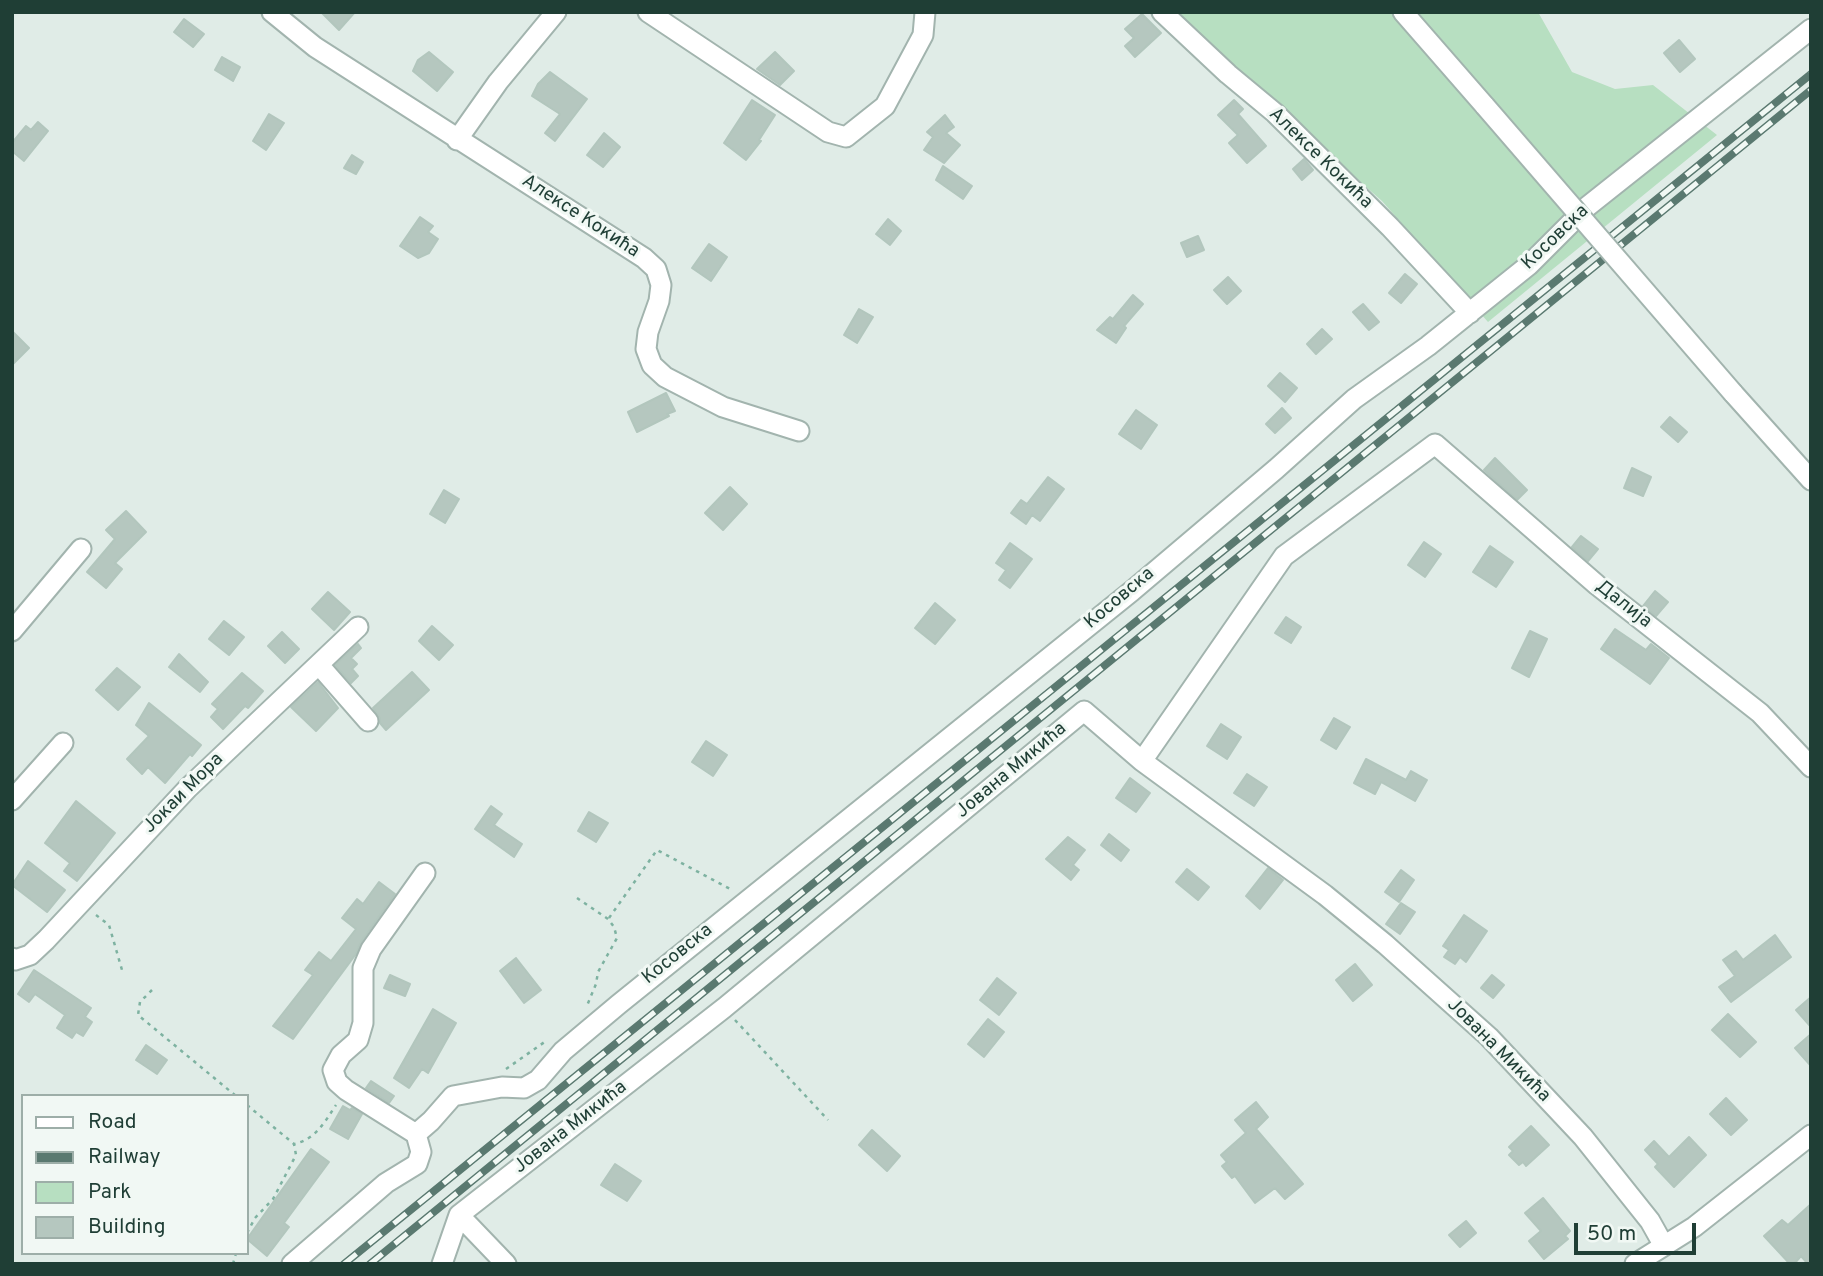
<!DOCTYPE html>
<html>
<head>
<meta charset="utf-8">
<style>
  body { margin:0 }
  #map { position:relative; width:1823px; height:1276px; overflow:hidden; background:#e0ece7; font-family:Overpass,sans-serif }
  canvas { display:block }
  .frame { position:absolute; inset:0; border:14px solid #1f3e35; pointer-events:none }
  .legend { position:absolute; left:21px; top:1094px; width:228px; height:161px; box-sizing:border-box; background:#f1f8f4; border:2px solid #9daea8; margin:0; padding:9px 12px; list-style:none; font-size:21px; color:#1f3e35 }
  .legend li { display:flex; align-items:center; gap:14px; height:35px }
  .legend b { width:35px; border:2px solid #9daea8 }
  .scale { position:absolute; left:1574px; top:1223px; width:122px; height:32px; box-sizing:border-box; border:4px solid #1f3e35; border-top:0; padding-left:9px; font-size:21px; line-height:24px; white-space:nowrap; color:#1f3e35; -webkit-text-stroke:5px #f1f8f4; paint-order:stroke }
</style>
</head>
<body>
<div id="map">
<canvas width="1823" height="1276"></canvas>
<div class="frame"></div>
<ul class="legend">
<li><b style="height:9px;background:#fff"></b>Road</li>
<li><b style="height:9px;background:#5a7970"></b>Railway</li>
<li><b style="height:19px;background:#b7dfc1"></b>Park</li>
<li><b style="height:19px;background:#b5c7bf"></b>Building</li>
</ul>
<div class="scale">50 m</div>
</div>
<script>
const ctx = document.querySelector('canvas').getContext('2d');
ctx.lineJoin = 'round';
function paint(path, color) { ctx.fillStyle = color; ctx.fill(path, 'evenodd'); }
function stroke(path, color, width, dash) { ctx.strokeStyle = color; ctx.lineWidth = width; ctx.lineCap = dash ? 'butt' : 'round'; ctx.setLineDash(dash || []); ctx.stroke(path); }
function drawText(font, color, halo, rows, align = 'center') {
  ctx.font = font + ' Overpass,sans-serif'; ctx.lineWidth = 6; ctx.setLineDash([]); ctx.textBaseline = 'middle'; ctx.strokeStyle = halo; ctx.fillStyle = color; for (const [text, x, y, turn = 0] of rows) {
    ctx.save(); ctx.translate(x, y); ctx.rotate((+turn || 0) * Math.PI / 180); ctx.textAlign = isNaN(turn) ? turn : align; if (halo) ctx.strokeText(text, 0, 0); ctx.fillText(text, 0, 0); ctx.restore();
  }
}
const green = new Path2D(`
  M1172,12H1538L1572,72L1615,89L1653,85L1717,135L1488,322L1382,201L1203,44Z`);
const building = new Path2D(`
  M321,12H355L339,30Z
  M1142,14L1161,33L1135,57L1125,46L1134,38L1125,29Z
  M184,19L204,34L193,47L174,32Z
  M1679,40L1695,59L1680,72L1664,53Z
  M429,52L453,72L437,91L413,71L418,60Z
  M775,52L794,71L780,85L757,69Z
  M222,57L240,67L233,81L215,70Z
  M550,72L587,99L555,141L545,133L560,114L532,96L538,84Z
  M752,100L775,115L759,140L761,141L746,160L724,143Z
  M1234,100L1243,109L1238,114L1266,146L1247,163L1229,143L1238,135L1218,115Z
  M269,114L284,123L266,150L253,141Z
  M945,115L954,127L946,133L960,145L944,163L924,150L933,137L927,132Z
  M38,122L48,131L24,161L12,151V143L26,126L31,130Z
  M604,133L620,147L603,167L587,155Z
  M352,155L363,162L356,174L344,168Z
  M1304,159L1313,170L1302,180L1293,169Z
  M943,166L972,186L963,199L936,180Z
  M420,217L433,226L428,232L438,239L429,253L418,258L400,246Z
  M888,219L901,231L890,245L876,234Z
  M1198,236L1204,250L1187,257L1181,243Z
  M709,244L727,257L711,281L692,268Z
  M1405,274L1417,284L1401,303L1389,293Z
  M1228,277L1241,291L1227,304L1214,290Z
  M1133,295L1143,304L1124,326L1126,328L1116,343L1097,330L1110,317L1113,319Z
  M1363,304L1379,322L1369,330L1353,312Z
  M859,309L873,317L857,343L844,335Z
  M1322,329L1332,339L1316,354L1307,344Z
  M12,331L29,348L12,365Z
  M1280,373L1297,388L1285,402L1268,386Z
  M666,393L675,411L667,414L669,416L637,432L628,412Z
  M1282,408L1291,418L1275,433L1266,424Z
  M1136,410L1157,425L1141,449L1119,434Z
  M1670,417L1687,432L1678,442L1661,427Z
  M1495,458L1527,490L1517,500L1484,470Z
  M1632,468L1651,477L1643,496L1624,488Z
  M1048,477L1064,489L1040,521L1032,515L1026,524L1011,513L1021,500L1027,504Z
  M730,487L747,504L723,530L705,513Z
  M444,490L459,499L445,523L430,514Z
  M126,511L146,532L115,563L122,569L106,588L87,572L115,539L106,530Z
  M1581,536L1598,549L1588,561L1572,547Z
  M1424,542L1441,554L1425,577L1408,565Z
  M1010,543L1032,559L1010,588L999,580L1006,570L996,563Z
  M1490,546L1513,562L1496,587L1473,572Z
  M1655,591L1668,602L1656,616L1643,606Z
  M328,592L350,612L334,630L312,609Z
  M935,603L955,620L935,644L915,628Z
  M1286,617L1301,627L1291,643L1275,633Z
  M224,621L244,637L229,655L209,639Z
  M432,626L453,645L439,660L419,641Z
  M1615,629L1646,650L1651,644L1669,658L1650,684L1601,649Z
  M1530,631L1547,639L1529,677L1512,668Z
  M282,632L299,649L285,663L268,646Z
  M358,644L361,648L351,658L357,664L352,669L358,676L351,683L335,665Z
  M179,654L208,682L200,692L169,667Z
  M117,668L140,687L118,710L96,690Z
  M412,672L429,690L386,730L380,723V718L373,708Z
  M242,673L263,691L248,708L245,706L223,729L211,717L218,709L212,704Z
  M318,682L338,708L316,731L291,707Z
  M149,703L201,745L192,756L190,754L165,783L148,767L142,774L127,759L149,736L136,725Z
  M1334,718L1350,727L1336,749L1321,740Z
  M1221,724L1241,737L1227,759L1207,746Z
  M706,741L727,755L713,776L692,762Z
  M1366,759L1406,780L1411,771L1427,780L1415,801L1381,782L1375,794L1354,783Z
  M1247,774L1267,787L1254,806L1234,793Z
  M1130,778L1150,793L1136,812L1116,798Z
  M76,801L115,833L77,881L64,871L70,863L45,843Z
  M491,806L502,814L494,825L522,844L514,857L475,829Z
  M589,812L608,823L596,842L578,831Z
  M1109,834L1129,850L1121,861L1101,845Z
  M1068,837L1085,850L1073,865L1079,870L1071,880L1046,859Z
  M28,861L65,890L47,912L12,885Z
  M1268,868L1283,880L1260,909L1246,896Z
  M1187,869L1209,887L1198,900L1176,882Z
  M1401,870L1414,880L1399,902L1385,892Z
  M379,882L395,894L361,942L356,954L293,1039L273,1026L313,975L305,970L319,952L331,961L356,929L342,918L357,899L363,904Z
  M1401,903L1415,912L1400,934L1386,924Z
  M1464,915L1487,931L1466,962L1460,957L1455,964L1444,957L1449,950L1443,946Z
  M1775,935L1791,957L1731,1002L1719,987L1735,976L1723,960L1736,951L1743,960Z
  M516,958L541,990L524,1003L500,971Z
  M1355,964L1372,985L1353,1001L1336,980Z
  M34,970L91,1008L85,1017L92,1022L83,1036L76,1032L72,1038L57,1028L65,1015L35,994L29,1002L18,994Z
  M390,975L410,984L405,996L384,988Z
  M1492,975L1504,985L1493,998L1481,988Z
  M997,978L1016,993L999,1015L980,1000Z
  M1811,997V1027L1796,1010Z
  M433,1009L456,1023L428,1073L422,1069L409,1088L394,1078Z
  M1728,1014L1756,1042L1740,1057L1712,1030Z
  M988,1019L1004,1032L984,1057L968,1044Z
  M1811,1034V1066L1795,1048Z
  M146,1045L167,1060L157,1074L136,1060Z
  M371,1081L394,1096L389,1103L366,1088Z
  M1726,1098L1747,1120L1731,1135L1710,1114Z
  M1256,1102L1268,1117L1256,1129L1303,1184L1285,1199L1275,1188L1255,1203L1235,1176L1232,1178L1222,1166L1227,1162L1221,1155L1246,1133L1235,1120Z
  M343,1106L350,1110L352,1108L362,1114L348,1139L330,1129Z
  M1531,1126L1549,1145L1526,1166L1523,1162L1519,1165L1509,1155L1513,1151L1509,1147Z
  M872,1130L900,1156L887,1171L859,1145Z
  M1689,1137L1706,1155L1674,1187L1655,1167L1658,1164L1645,1150L1654,1141L1669,1157Z
  M311,1149L329,1162L284,1223L289,1227L267,1256L247,1239Z
  M615,1164L641,1181L627,1201L601,1185Z
  M1543,1198L1570,1231L1565,1236L1568,1239L1544,1259L1529,1241L1541,1231L1525,1213Z
  M1811,1204V1264H1808L1801,1256L1794,1264H1790L1764,1236L1782,1220L1788,1225Z
  M1466,1221L1476,1233L1460,1247L1449,1235Z`);
const path = new Path2D(`
  M577,898L608,919L614,927L617,938L598,972L596,984L586,1008
  M96,915L109,925L122,970
  M609,918L657,850L732,890
  M152,990L140,1002L138,1015L236,1096
  M735,1020L828,1120
  M506,1069L546,1041
  M247,1105L294,1144
  M247,1233L255,1218L273,1199L296,1155L294,1144C316,1139 324,1123 336,1105
  M233,1264L236,1253`);
const minor = new Path2D(`
  M272,12L315,47L644,258L656,269L661,285L659,301L648,332L646,349L652,365L665,377L723,407L799,431
  M648,12L828,132L846,137L885,106L923,35L925,12
  M1162,12L1228,74L1275,113L1390,227L1470,313
  M1403,12L1485,106
  M457,140L498,82L556,12
  M1733,393L1811,480
  M12,631L81,549
  M319,665L368,721
  M1142,761L1284,556L1435,444L1597,585L1760,713L1811,767
  M12,800L63,743
  M12,958L15,960L30,955L46,940L188,788L358,627
  M416,1134L431,1121L453,1096L502,1087L524,1088L538,1080L563,1051L619,1004L1132,591L1276,469L1354,399L1428,346L1529,265L1588,206L1811,29
  M459,1215L506,1264
  M292,1264L386,1183L417,1164L421,1152L416,1134L346,1090L337,1082L333,1070L341,1055L358,1040L363,1023V968L371,949L425,873
  M442,1264L459,1215L724,1008L1084,711L1142,761L1325,895L1385,944L1489,1037L1583,1137L1650,1221L1664,1246
  M1635,1264L1694,1227L1811,1135`);
const rail = new Path2D(`
  M344,1264L1811,74
  M370,1264L1811,90`);
const minorBridge = new Path2D(`
  M1485,106L1733,393`);
const streetNames = [
  ["Алексе Кокића",1320,159,44],
  ["Алексе Кокића",580,217,33],
  ["Косовска",1556,238,-44],
  ["Косовска",1120,599,-40],
  ["Далија",1623,605,38],
  ["Јована Микића",1012,771,-40],
  ["Јокаи Мора",184,794,-45],
  ["Косовска",678,955,-39],
  ["Јована Микића",1498,1051,45],
  ["Јована Микића",571,1128,-38]
];
paint(green, '#b7dfc1');
paint(building, '#b5c7bf');
stroke(building, '#b2c6bd', 2);
stroke(minor, '#a2b4ae', 23);
stroke(path, '#7eb2a1', 2.5, [3.5, 5]);
stroke(minor, '#fff', 19);
stroke(rail, '#5a7970', 8);
stroke(rail, '#f1f8f4', 5, [16]);
stroke(minorBridge, '#a2b4ae', 23, []);
stroke(minorBridge, '#fff', 19);
drawText('19px', '#1f3e35', '#f1f8f4', streetNames);
</script>
</body>
</html>
